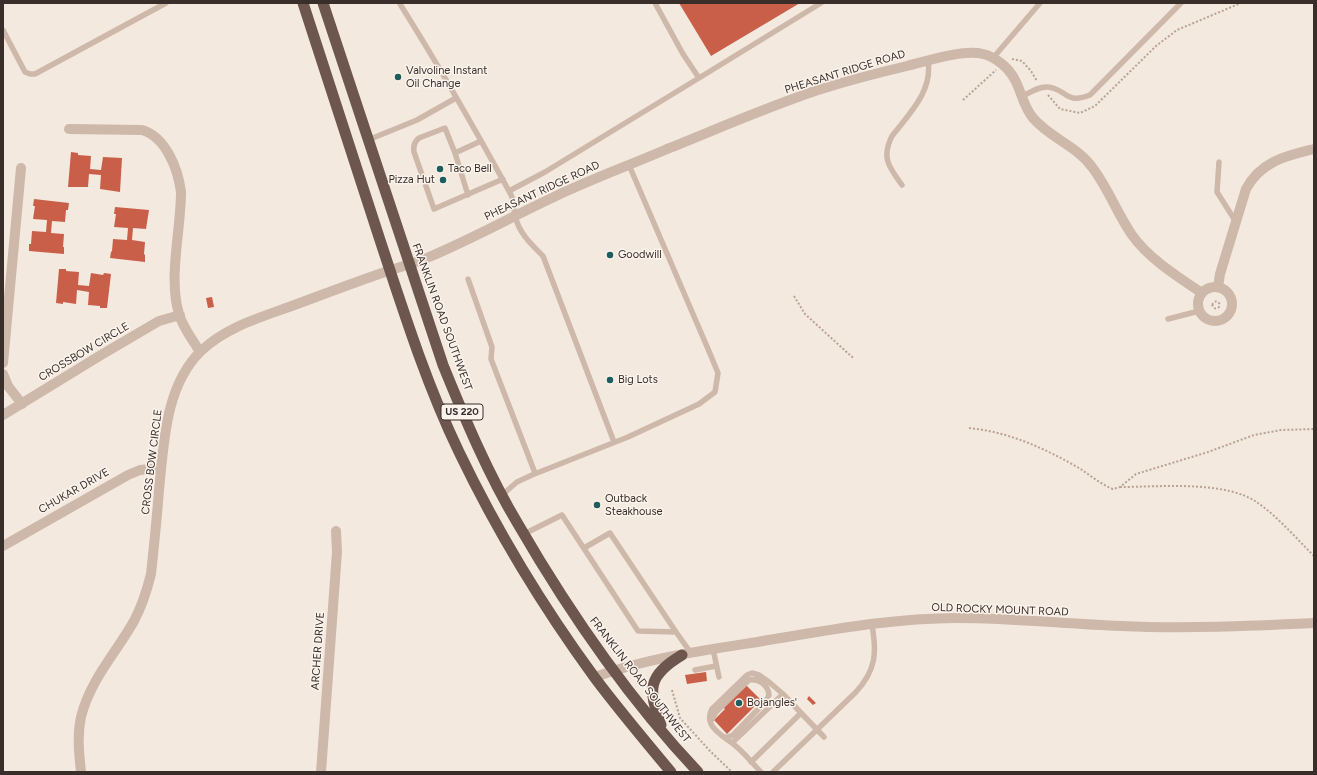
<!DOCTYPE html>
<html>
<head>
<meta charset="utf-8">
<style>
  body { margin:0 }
  #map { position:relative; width:1317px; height:775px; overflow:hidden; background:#f4e9df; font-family:Figtree,sans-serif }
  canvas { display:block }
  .frame { position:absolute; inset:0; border:4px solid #3a2e2a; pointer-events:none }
</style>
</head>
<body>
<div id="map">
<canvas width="1317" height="775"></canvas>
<div class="frame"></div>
</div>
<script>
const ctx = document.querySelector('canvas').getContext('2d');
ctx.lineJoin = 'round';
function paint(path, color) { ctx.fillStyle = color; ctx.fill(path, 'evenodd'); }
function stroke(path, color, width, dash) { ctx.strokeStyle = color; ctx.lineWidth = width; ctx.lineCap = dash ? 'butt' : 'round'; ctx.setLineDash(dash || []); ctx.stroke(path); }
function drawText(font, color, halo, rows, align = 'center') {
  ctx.font = font + ' Figtree,sans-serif'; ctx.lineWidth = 3; ctx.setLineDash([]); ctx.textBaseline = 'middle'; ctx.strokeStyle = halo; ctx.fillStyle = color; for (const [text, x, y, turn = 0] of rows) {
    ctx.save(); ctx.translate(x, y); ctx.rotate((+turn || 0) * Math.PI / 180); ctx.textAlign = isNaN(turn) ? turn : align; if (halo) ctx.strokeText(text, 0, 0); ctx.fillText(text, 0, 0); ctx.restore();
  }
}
const building = new Path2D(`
  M679,3H800L711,56Z
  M71,152L78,153V155L91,156L90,169L101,170L103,157L122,158L120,192L100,189L101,175L89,174L88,187H68Z
  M34,199L69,203L68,210H66L65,222L52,221L51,233L64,234L63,247H64V254L29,251V244H31L32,231L46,232L47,220L33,219L35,206H33Z
  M115,207L149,210L146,229L133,228L132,240L145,242L144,254L145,255V262L110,258L111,252L112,251L113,239L127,240L128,228L114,227L116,214H114Z
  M59,269H66V271L79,272L78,285L89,286L91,273L103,275L104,273L111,274L107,308H100V306L88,305L89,292L77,290L76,304L63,302V304L56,303Z
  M212,297L214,307L208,308L206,298Z
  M706,672L707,681L687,684L685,675Z
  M746,685L761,700L727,734L714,720L725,709L723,707Z
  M809,696L816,703L813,705L807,699Z`);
const path = new Path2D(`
  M1012,59L1022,61L1031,71L1037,81
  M1048,95L1060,109L1080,113L1095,106L1156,46L1177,30L1241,3
  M963,100L996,70
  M794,296L805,314L852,357L854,355
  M1212.5 305a3.5 3.5 0 1 1 7 0a3.5 3.5 0 1 1-7 0Z
  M969,428C1009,432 1044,448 1079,468C1090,475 1100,484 1113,489L1120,487L1136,474L1208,452L1254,435L1281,430L1314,429
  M1120,487C1160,487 1226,480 1258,503C1279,518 1296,538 1314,556
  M672,690L680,718L710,751L732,772`);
const service = new Path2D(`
  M401,3L400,4C439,66 475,129 510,193C515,201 513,208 515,216C519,233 531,244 543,256L614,442
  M3,30L25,72L30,74H35L166,3
  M993,58L1040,3
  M699,78L821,3
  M1021,97C1029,93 1039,86 1048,87C1067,89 1065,105 1090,95L1181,3
  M368,140L417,120L456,98
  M481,141L455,153L445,128L419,138C414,142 413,146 414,152L434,209L503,179
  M455,153L468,195
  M1219,162L1217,192L1236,222
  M902,185C889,167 881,158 892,136C909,114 933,91 928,61
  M509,191L545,172L699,78L683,54L655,3
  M468,279L492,347L491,359L535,473
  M1168,319L1199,311
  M502,495L517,482L532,475L628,437L699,404L715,392L718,373L711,356L629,165
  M524,534L562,515L638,631L676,632L691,653
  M584,548L610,533L676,632
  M713,649L719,677
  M695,670L716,666
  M711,721L716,712L749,680C759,678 768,685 769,695L766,701L733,735L728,737H724
  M732,743L783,694
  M751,762L801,713
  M761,772C752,763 743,751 732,743C725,738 715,732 711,724C709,719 709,714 712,709L747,675L752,673L759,675L769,682L783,694L824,737
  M773,772L856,692C876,670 877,653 872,625`);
const minor = new Path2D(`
  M69,129L142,130C166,137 178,169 181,192C181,230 168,278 179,314C183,328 193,340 200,352
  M1198 304a17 17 0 1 1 34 0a17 17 0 1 1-34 0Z
  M1218,287L1220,274L1246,189C1261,161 1286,156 1314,149
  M3,363L21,168
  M3,374L8,386L22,404
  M3,415L101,355L159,321L180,315
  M3,546L128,475L140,470L161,468
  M81,772C79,754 77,735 81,717C90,680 116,653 134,621C142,606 147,590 151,574C154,546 157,518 159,490C164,443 165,386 201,351C225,328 258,318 289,307C322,295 355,282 388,271C402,266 416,263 429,257C472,239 513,216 556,196C592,179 630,165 667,149C717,129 767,107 818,90C847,81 877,73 907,66C927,61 963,49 983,54C996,57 1009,68 1015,80C1022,93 1023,106 1033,118C1050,138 1077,146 1092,167C1108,188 1117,213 1132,235C1148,258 1178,277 1202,293
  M321,772L337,552L336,531`);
const tertiary = new Path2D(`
  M595,677C645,659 699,651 751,643C819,632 888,618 957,618C1012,618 1066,624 1121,626C1185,629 1250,626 1314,623`);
const trunk = new Path2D(`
  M303,3C328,81 353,159 379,237C403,310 426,383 459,452C497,531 543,607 595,678C619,710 645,741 671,772
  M323,3L443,365C465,419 488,474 518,524C569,612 628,698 698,772
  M661,725C648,689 647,676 682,655`);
const markers = [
  [398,77,4,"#1e5d5d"],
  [440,169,4,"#1e5d5d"],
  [443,180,4,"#1e5d5d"],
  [610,255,4,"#1e5d5d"],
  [610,380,4,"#1e5d5d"],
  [597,505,4,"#1e5d5d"],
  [739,703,4,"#1e5d5d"]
];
const shields = [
  [462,412,42]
];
const shieldNames = [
  ["US 220",462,412]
];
const poiNames = [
  ["Valvoline Instant",406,71],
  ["Oil Change",406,84],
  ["Taco Bell",448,169],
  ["Pizza Hut",435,180,"right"],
  ["Goodwill",618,255],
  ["Big Lots",618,380],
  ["Outback",605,499],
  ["Steakhouse",605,512],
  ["Bojangles'",747,703]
];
const streetNames = [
  ["PHEASANT RIDGE ROAD",845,72,-17],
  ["PHEASANT RIDGE ROAD",542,191,-25],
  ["FRANKLIN ROAD SOUTHWEST",442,317,70],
  ["CROSSBOW CIRCLE",84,352,-31],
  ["CROSS BOW CIRCLE",152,462,-83],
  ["CHUKAR DRIVE",74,491,-30],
  ["OLD ROCKY MOUNT ROAD",1000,610,2],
  ["ARCHER DRIVE",318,651,-86],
  ["FRANKLIN ROAD SOUTHWEST",640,680,52]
];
paint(building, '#c95f48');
stroke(path, '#b9a194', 2, [2, 2]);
stroke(service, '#cdb8aa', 5.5);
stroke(minor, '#cdb8aa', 10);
stroke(tertiary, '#cdb8aa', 10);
stroke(trunk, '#6c564e', 11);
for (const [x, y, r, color] of markers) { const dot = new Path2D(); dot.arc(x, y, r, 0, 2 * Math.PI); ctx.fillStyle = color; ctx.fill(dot); stroke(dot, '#fbf3ec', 1.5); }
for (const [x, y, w] of shields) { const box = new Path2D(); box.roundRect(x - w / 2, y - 8, w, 16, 3); ctx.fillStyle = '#fbf3ec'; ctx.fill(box); stroke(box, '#3a2e2a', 1); }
drawText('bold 10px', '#3a2e2a', null, shieldNames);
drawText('11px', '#3a2e2a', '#fbf3ec', poiNames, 'left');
drawText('11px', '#3a2e2a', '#fbf3ec', streetNames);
</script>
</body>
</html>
